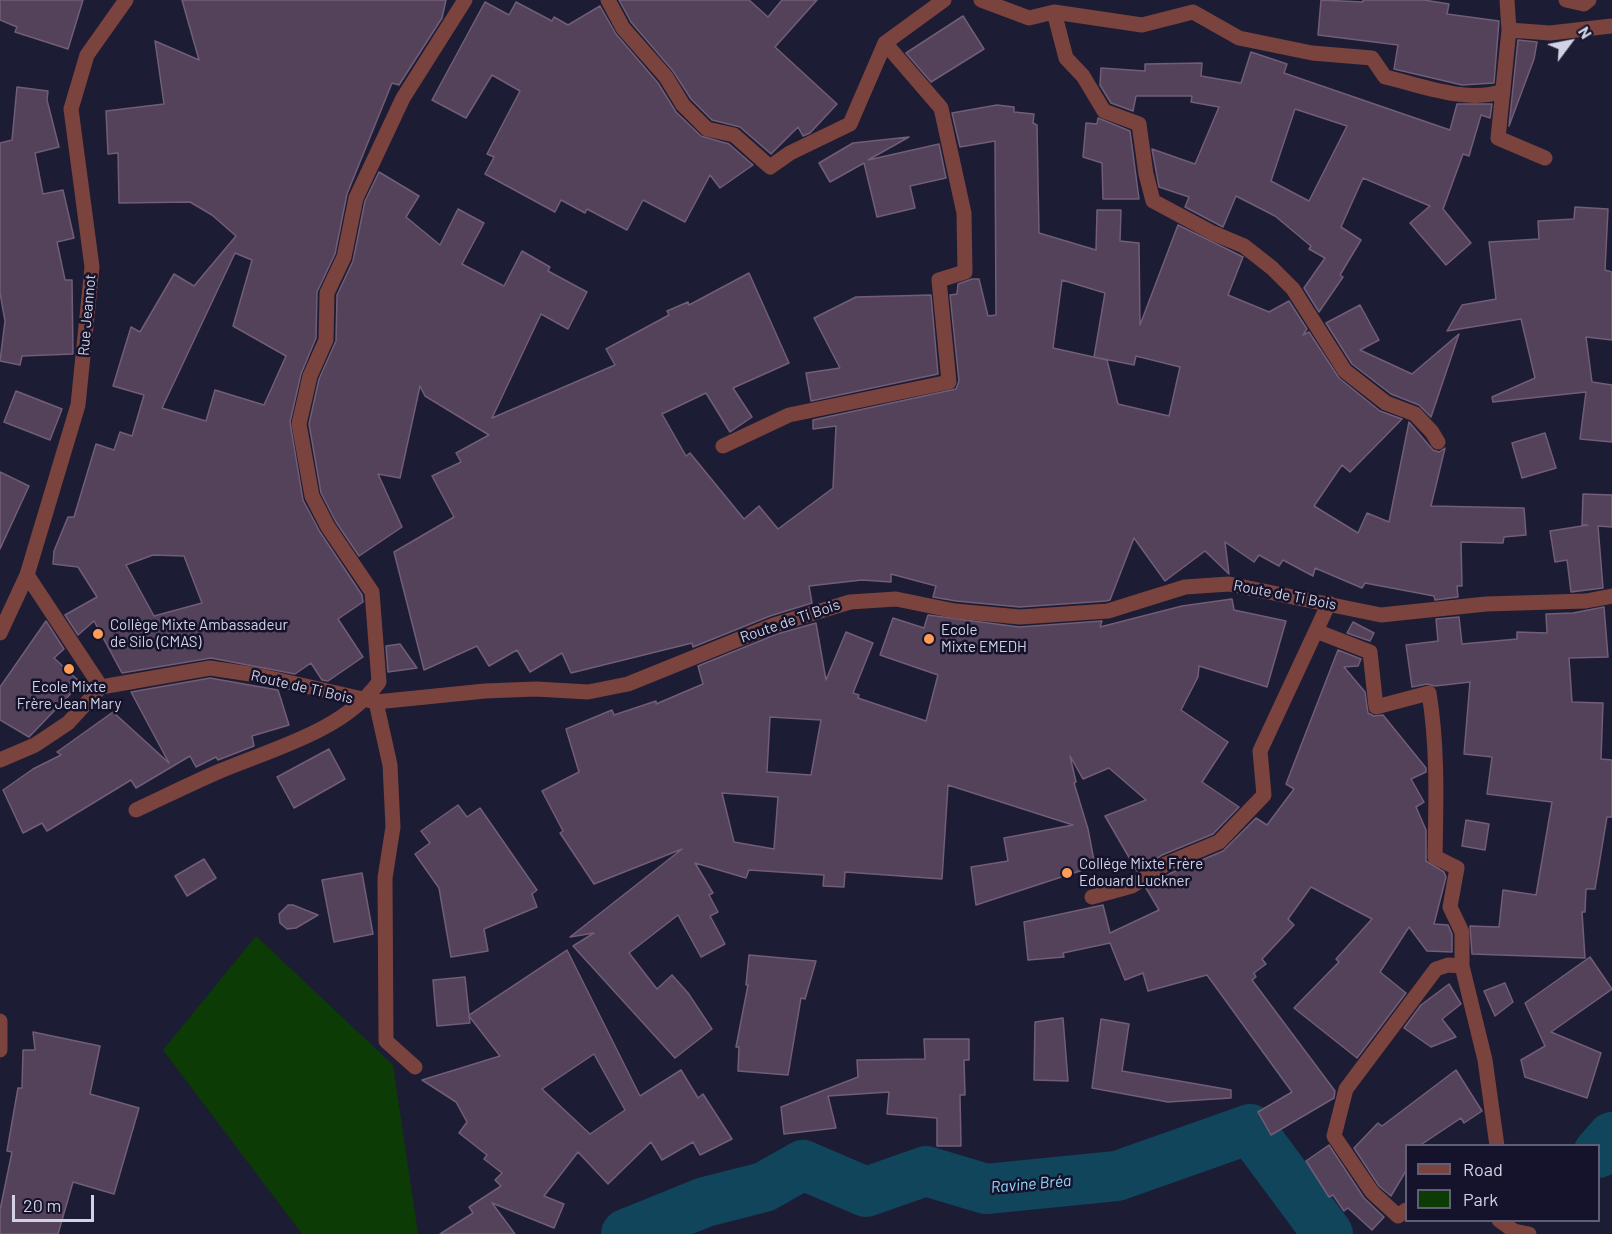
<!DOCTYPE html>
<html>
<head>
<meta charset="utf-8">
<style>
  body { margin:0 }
  #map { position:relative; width:1612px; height:1234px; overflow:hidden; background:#1d1c35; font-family:Barlow,sans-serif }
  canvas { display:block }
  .legend { position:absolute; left:1405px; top:1144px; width:195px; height:78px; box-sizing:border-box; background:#14132b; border:2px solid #605f75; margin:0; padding:8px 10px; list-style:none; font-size:18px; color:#d2d2e4 }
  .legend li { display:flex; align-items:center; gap:12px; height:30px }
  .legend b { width:30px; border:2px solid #605f75 }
  .north { position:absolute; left:1540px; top:12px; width:60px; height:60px; -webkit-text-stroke:4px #14132b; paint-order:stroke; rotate:58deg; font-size:16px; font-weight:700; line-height:24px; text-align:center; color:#d2d2e4 }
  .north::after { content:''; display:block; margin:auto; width:21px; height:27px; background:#d2d2e4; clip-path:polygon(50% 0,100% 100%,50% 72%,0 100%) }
  .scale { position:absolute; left:12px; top:1195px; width:82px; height:27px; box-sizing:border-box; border:3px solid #d2d2e4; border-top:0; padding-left:8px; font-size:18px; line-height:21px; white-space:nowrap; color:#d2d2e4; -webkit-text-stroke:4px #14132b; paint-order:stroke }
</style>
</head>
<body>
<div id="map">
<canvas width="1612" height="1234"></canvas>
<ul class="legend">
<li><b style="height:8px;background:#7a433d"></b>Road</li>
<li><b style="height:16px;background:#0c3b06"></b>Park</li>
</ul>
<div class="north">N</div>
<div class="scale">20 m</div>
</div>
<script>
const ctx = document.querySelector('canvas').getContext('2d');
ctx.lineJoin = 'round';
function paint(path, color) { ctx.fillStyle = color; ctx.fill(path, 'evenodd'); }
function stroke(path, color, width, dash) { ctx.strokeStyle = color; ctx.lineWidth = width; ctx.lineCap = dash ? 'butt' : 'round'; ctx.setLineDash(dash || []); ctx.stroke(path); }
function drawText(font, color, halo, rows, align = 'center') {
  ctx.font = font + ' Barlow,sans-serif'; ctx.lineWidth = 5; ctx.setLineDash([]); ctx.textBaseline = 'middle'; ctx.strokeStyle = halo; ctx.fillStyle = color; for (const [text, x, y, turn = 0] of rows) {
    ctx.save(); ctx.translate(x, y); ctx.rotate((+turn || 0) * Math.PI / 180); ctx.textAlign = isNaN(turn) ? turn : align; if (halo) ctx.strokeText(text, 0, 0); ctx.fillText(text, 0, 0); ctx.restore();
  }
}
const green = new Path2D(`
  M256,936L393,1065L418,1234H302L163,1050Z`);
const river = new Path2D(`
  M1598,1153L1612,1137
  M626,1234L705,1202L764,1187L803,1165L866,1192L926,1171L986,1189L1117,1176L1250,1129L1328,1234`);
const building = new Path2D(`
  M0,0H83L68,49L15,32L17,27L0,20Z
  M182,0H446L442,18L399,85L392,83L347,194L335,254L317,292L316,338L301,374L290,422L303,500L320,532L362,595L363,602L338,619L363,657L328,681L322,680L311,663L295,674L211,658L122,673L94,621L78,635L65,615L97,597L78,567L53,564L54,551L68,517H74L96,444L114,450L120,432L132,436L144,395L113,386L131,327L140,332L174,274L194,286L236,236L212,215L190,202L119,203L118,153L108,154L106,111L164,104L155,41L199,60ZM235,253L252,260L233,326L286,356L264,405L215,390L206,421L162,408ZM153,555L184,556L202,603L154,616L126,565Z
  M619,0H749L768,17L782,0H817L775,47L837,104L810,133L803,136L798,127L771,154L740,127L712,120L691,99L673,71L631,22Z
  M1321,0L1363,2V0H1424L1449,4L1447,14L1499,21L1494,83L1462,85L1394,69L1398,45L1318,35Z
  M485,2L509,15L516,2L552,21L554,17L568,25L600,6L616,34L658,83L676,112L701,136L729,144L753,165L720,188L710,175L685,222L643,200L627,230L587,209L585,213L561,200L555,212L485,174L494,157L487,154L520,91L492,75L466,118L432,100Z
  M963,16L984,49L931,82L906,53Z
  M1518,40L1537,42L1534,59L1509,126Z
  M1251,52L1287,64L1284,73L1450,130L1457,104H1492L1490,118L1481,115L1469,156L1463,154L1443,209L1471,243L1446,265L1410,223L1430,206L1363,178L1341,227L1361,240L1340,275L1343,277L1319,312L1304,288L1325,258L1309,249L1311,246L1275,216L1236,196L1223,227L1185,207L1189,197L1159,187L1152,149L1195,164L1219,107L1191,102L1192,96H1136L1133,111L1111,103L1100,85L1101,68L1145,71V64L1202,63L1201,76L1241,83ZM1295,109L1347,126L1309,201L1271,181Z
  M17,87L48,91L47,100L59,147L35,153L43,194L63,190L74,238L57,242L65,280H72L73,354L22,356L20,365L0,361L5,321L0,293V143L12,140Z
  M997,105L1014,107V112L1034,114L1033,123L1037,125L1039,233L1096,250L1097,210H1121L1120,241L1139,243L1140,325L1178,225L1243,257L1228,295L1269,312L1289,301L1307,329L1303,335L1309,332L1339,378L1380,411L1402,419L1350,472L1342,465L1314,506L1358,533L1367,513L1389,522L1409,422L1433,450L1439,452L1445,448L1431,506L1524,508L1526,535L1504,537L1503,543L1461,542L1462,586H1457L1458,597L1435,600L1434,596L1365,583L1362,588L1315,568L1313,576L1283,560L1279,566L1259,555L1254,562L1225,542L1229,574L1205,551L1165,581L1134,538L1110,600L1106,601L1020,607L956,601L933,597L936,586L891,574V582L862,580L809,586L812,603L770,616L693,647L692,643L571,673L562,653L530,672L517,650L489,666L477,646L424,670L394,552L454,517L432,476L461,462L456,453L489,435L425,396L420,386L400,478L378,474L402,527L359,556L336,522L321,493L309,424L319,379L336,341L337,295L353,261L365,201L379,172L419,196L406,217L440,245L458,209L484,223L462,264L504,286L522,251L550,267L548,271L587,292L568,329L541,314L492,418L615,365L606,349L669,315L667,311L688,302L689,305L749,273L789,363L733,388L752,417L730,432L706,393L662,414L686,456L690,453L744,519L759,506L778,529L833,488L836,426L813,429V420L956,389L959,381L950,295L957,294L958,284L972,279H979L988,316L996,315L995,141L960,147L952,113ZM1062,280L1105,293L1094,357L1134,365L1136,356L1180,367L1169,416L1118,404L1107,360L1053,348Z
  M1098,118L1130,131L1139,199H1103L1102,163L1083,157L1086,123L1097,124Z
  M909,137L868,160L939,144L946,178L910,186L915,208L877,217L864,163L830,182L819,163L853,143Z
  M1575,207L1608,209L1605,270L1612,272V340L1586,337L1592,382L1612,385V442L1580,439L1586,392L1493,402L1492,397L1535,378L1521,319L1447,331L1462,305L1496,299L1489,242L1539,239L1538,221L1574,219Z
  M931,295L938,374L811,401L806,373L840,368L814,318L856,297Z
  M1360,305L1379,340L1360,350L1412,374L1459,334L1431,417L1419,405L1391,394L1352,364L1326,323Z
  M16,391L62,409L50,440L4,422Z
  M1545,433L1556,468L1522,478L1512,443Z
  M0,472L29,486L0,549Z
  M1583,494L1612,495V527L1598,526L1603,588L1571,592L1567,560L1555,562L1550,531L1588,525H1582Z
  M1232,599L1234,610L1286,621L1267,687L1199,666L1198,677L1181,710L1228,742L1202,782L1239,807L1213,834L1162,855L1137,871L1105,816L1146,800L1109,768L1083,779L1070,756L1076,782L1074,783L1088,829L1095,866L976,905L971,867L1008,861L1004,838L1073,825L948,785L942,879L845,872L844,887L823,886L824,875L749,870L746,878L695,863L713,893L709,895L718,912L710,916L725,944L701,957L678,915L629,953L657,989L672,975L688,993L712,1029L675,1058L573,946L594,933L570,937L682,849L594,884L560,833L563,831L542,791L579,772L566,729L612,710L614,715L656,701V704L703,684L698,666L777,634L816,623L826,680L846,632L873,643L853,693L859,695L858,698L926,721L938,675L880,655L893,618L924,628L928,615L1019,627L1102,621L1100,627L1182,606ZM770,717L821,720L811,775L767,772ZM722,793L778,797L774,849L734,842Z
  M1604,607L1608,657L1569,658L1572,702L1603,703L1601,759L1612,760V817H1607L1595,889H1586L1585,912H1582L1585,958L1472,954L1470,926L1499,927L1503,890L1536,895L1552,802L1487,794L1492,757L1464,754L1470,682L1435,686L1427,684L1412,687L1406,645L1438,641L1436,619L1459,617L1462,644L1517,639V632L1547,633L1546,614L1573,613Z
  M46,621L64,649L54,658L81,683L29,737L0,720V687Z
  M1353,622L1374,633L1370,641L1347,633Z
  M400,644L417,668L388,672L386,646Z
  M1338,650L1361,659L1358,666L1344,667L1365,692L1368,713L1374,716L1383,715L1426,768V772L1411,779L1424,802L1416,807L1426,830V861L1444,872L1446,877L1434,924L1448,925L1452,934V952L1427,951L1409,927L1380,972L1406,993L1357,1058L1294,1008L1339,962L1336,959L1372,919L1311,887L1288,919L1294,925L1262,959L1266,964L1254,973L1256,977L1252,980L1335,1091L1334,1098L1271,1135L1258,1112L1292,1092L1207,975L1148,991L1143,973L1125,980L1110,943L1063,953L1064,957L1028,960L1024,922L1103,905L1110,933L1159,910L1146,888L1171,873L1223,851L1256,818L1267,825L1294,789L1286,784Z
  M210,678L278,690L289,725L252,736L254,746L218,760L216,757L196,767L190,756L136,788L131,780L47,831L42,823L23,833L3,790L33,769L61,755L57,752L113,712L169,763L131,692Z
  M329,749L345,779L294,808L277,777Z
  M458,805L467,817L480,808L537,890L532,894L537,907L484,929L488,951L451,957L439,888L415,854L430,843L421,831Z
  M1466,820L1489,824L1485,850L1462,846Z
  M204,859L216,878L187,896L175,876Z
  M362,873L373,934L334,942L322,880Z
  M288,905H293L318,915L296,928L287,929L280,923L279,914Z
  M567,950L640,1096L681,1070L698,1098L703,1094L732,1139L700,1155L693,1142L662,1160L651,1142L608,1184L578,1152L544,1196L564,1204L554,1228L492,1203L515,1234H440L473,1213L469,1207L501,1186L495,1180L502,1173L484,1159L487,1155L459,1133L467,1122L456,1102L422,1080L500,1056L469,1016L470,1023L437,1026L433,980L465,977L469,1015ZM594,1054L625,1110L590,1134L542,1089Z
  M749,955L816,961L805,999L801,998L788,1075L738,1071L739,1047H736L748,985H746Z
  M1590,957L1612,989L1551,1032L1601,1053L1587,1098L1525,1077L1521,1060L1545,1046L1525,1003Z
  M1505,983L1513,1002L1495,1016L1484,991Z
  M1449,984L1461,1004L1442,1019L1456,1037L1431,1047L1404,1028L1421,1005Z
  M1063,1018L1068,1081L1034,1080L1035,1022Z
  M1101,1019L1129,1024L1122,1071L1231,1090V1098L1168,1102L1092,1088Z
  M33,1032L100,1046L90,1094L139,1108L114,1194L73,1182L58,1234H0V1210L12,1152L7,1151L18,1088H22L23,1050H35Z
  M924,1039H969V1060H964L965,1095H960L961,1146H937V1118L887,1114L889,1092L828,1096L836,1128L784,1134L781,1107L858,1077L857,1060L925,1059Z
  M1456,1070L1482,1111L1464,1123L1461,1118L1419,1146H1407V1169L1391,1196L1379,1186L1354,1148L1378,1123L1382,1126Z
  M1329,1145L1364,1198L1384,1217L1372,1230L1348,1208L1344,1211L1333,1195L1329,1197L1306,1161Z`);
const street = new Path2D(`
  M608,0L623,28L666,77L683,105L707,129L734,135L770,167L790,153L850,124L885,43L944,0
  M981,0L1029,18L1054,12L1142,25L1193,12L1239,38L1312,53L1372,58L1385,77C1421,85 1467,104 1503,91
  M1507,0L1509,30L1498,138L1545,158
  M1566,0L1584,4L1589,0
  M1054,12L1066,58L1083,76L1104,111L1139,124L1146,174L1153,201L1213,233L1244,246L1272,268L1293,289L1345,371L1386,403L1415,414L1432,432L1438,442
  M1509,30L1550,33L1612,26
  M723,446L789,415L949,382L939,280L965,272L964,213L941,108L885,43
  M27,575L101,687
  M1316,631L1370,652L1376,707L1429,693C1438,748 1436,802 1435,857L1457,868L1450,907L1462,932V966L1485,1060L1497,1146
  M0,633L27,575L78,405L92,267L71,109L87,55L126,0
  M376,702L390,765L393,827L385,878L386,1041L415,1067
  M0,760L35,745L68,723L101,687L210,668L257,675L376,702L485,691L536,689L588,692L628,684L774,625L850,602L896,599L955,611L1020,617L1108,611L1185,587L1229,584L1381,615L1486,604L1586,601L1612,596
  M136,810C164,797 192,783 220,771C275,748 343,731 379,682L372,592L328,527L312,496L299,424L310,376L326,340L327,293L344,257L356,198L403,98L465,0
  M1092,897L1132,886L1166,864L1219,842L1264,795L1260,751L1329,603
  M0,1021V1050
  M1406,1210L1398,1216L1372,1192L1334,1136L1346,1089L1436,969L1448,965L1462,966
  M1499,1220L1514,1231L1529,1234`);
const markers = [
  [98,634,6,"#fd9c56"],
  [929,639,6,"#fd9c56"],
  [69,669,6,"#fd9c56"],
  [1067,873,6,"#fd9c56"]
];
const streetNames = [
  ["Rue Jeannot",87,315,-85],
  ["Route de Ti Bois",1285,595,11],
  ["Route de Ti Bois",790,621,-19],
  ["Route de Ti Bois",302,687,13]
];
const poiNames = [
  ["Collège Mixte Ambassadeur",110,625],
  ["de Silo (CMAS)",110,642],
  ["Ecole",941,630],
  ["Mixte EMEDH",941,647],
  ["Ecole Mixte",69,687,"center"],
  ["Frère Jean Mary",69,704,"center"],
  ["Collége Mixte Frère",1079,864],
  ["Edouard Luckner",1079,881]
];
const waterNames = [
  ["Ravine Bréa",1031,1184,-5]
];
paint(green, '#0c3b06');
stroke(river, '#10455c', 50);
paint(building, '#54425a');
stroke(building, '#715d77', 1.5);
stroke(street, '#7a433d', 15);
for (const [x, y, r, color] of markers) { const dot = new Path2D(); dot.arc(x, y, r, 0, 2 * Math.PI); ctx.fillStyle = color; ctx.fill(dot); stroke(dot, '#14132b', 2); }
drawText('15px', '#d2d2e4', '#14132b', streetNames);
drawText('15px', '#d2d2e4', '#14132b', poiNames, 'left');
drawText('italic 16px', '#95dafd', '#14132b', waterNames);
</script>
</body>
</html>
